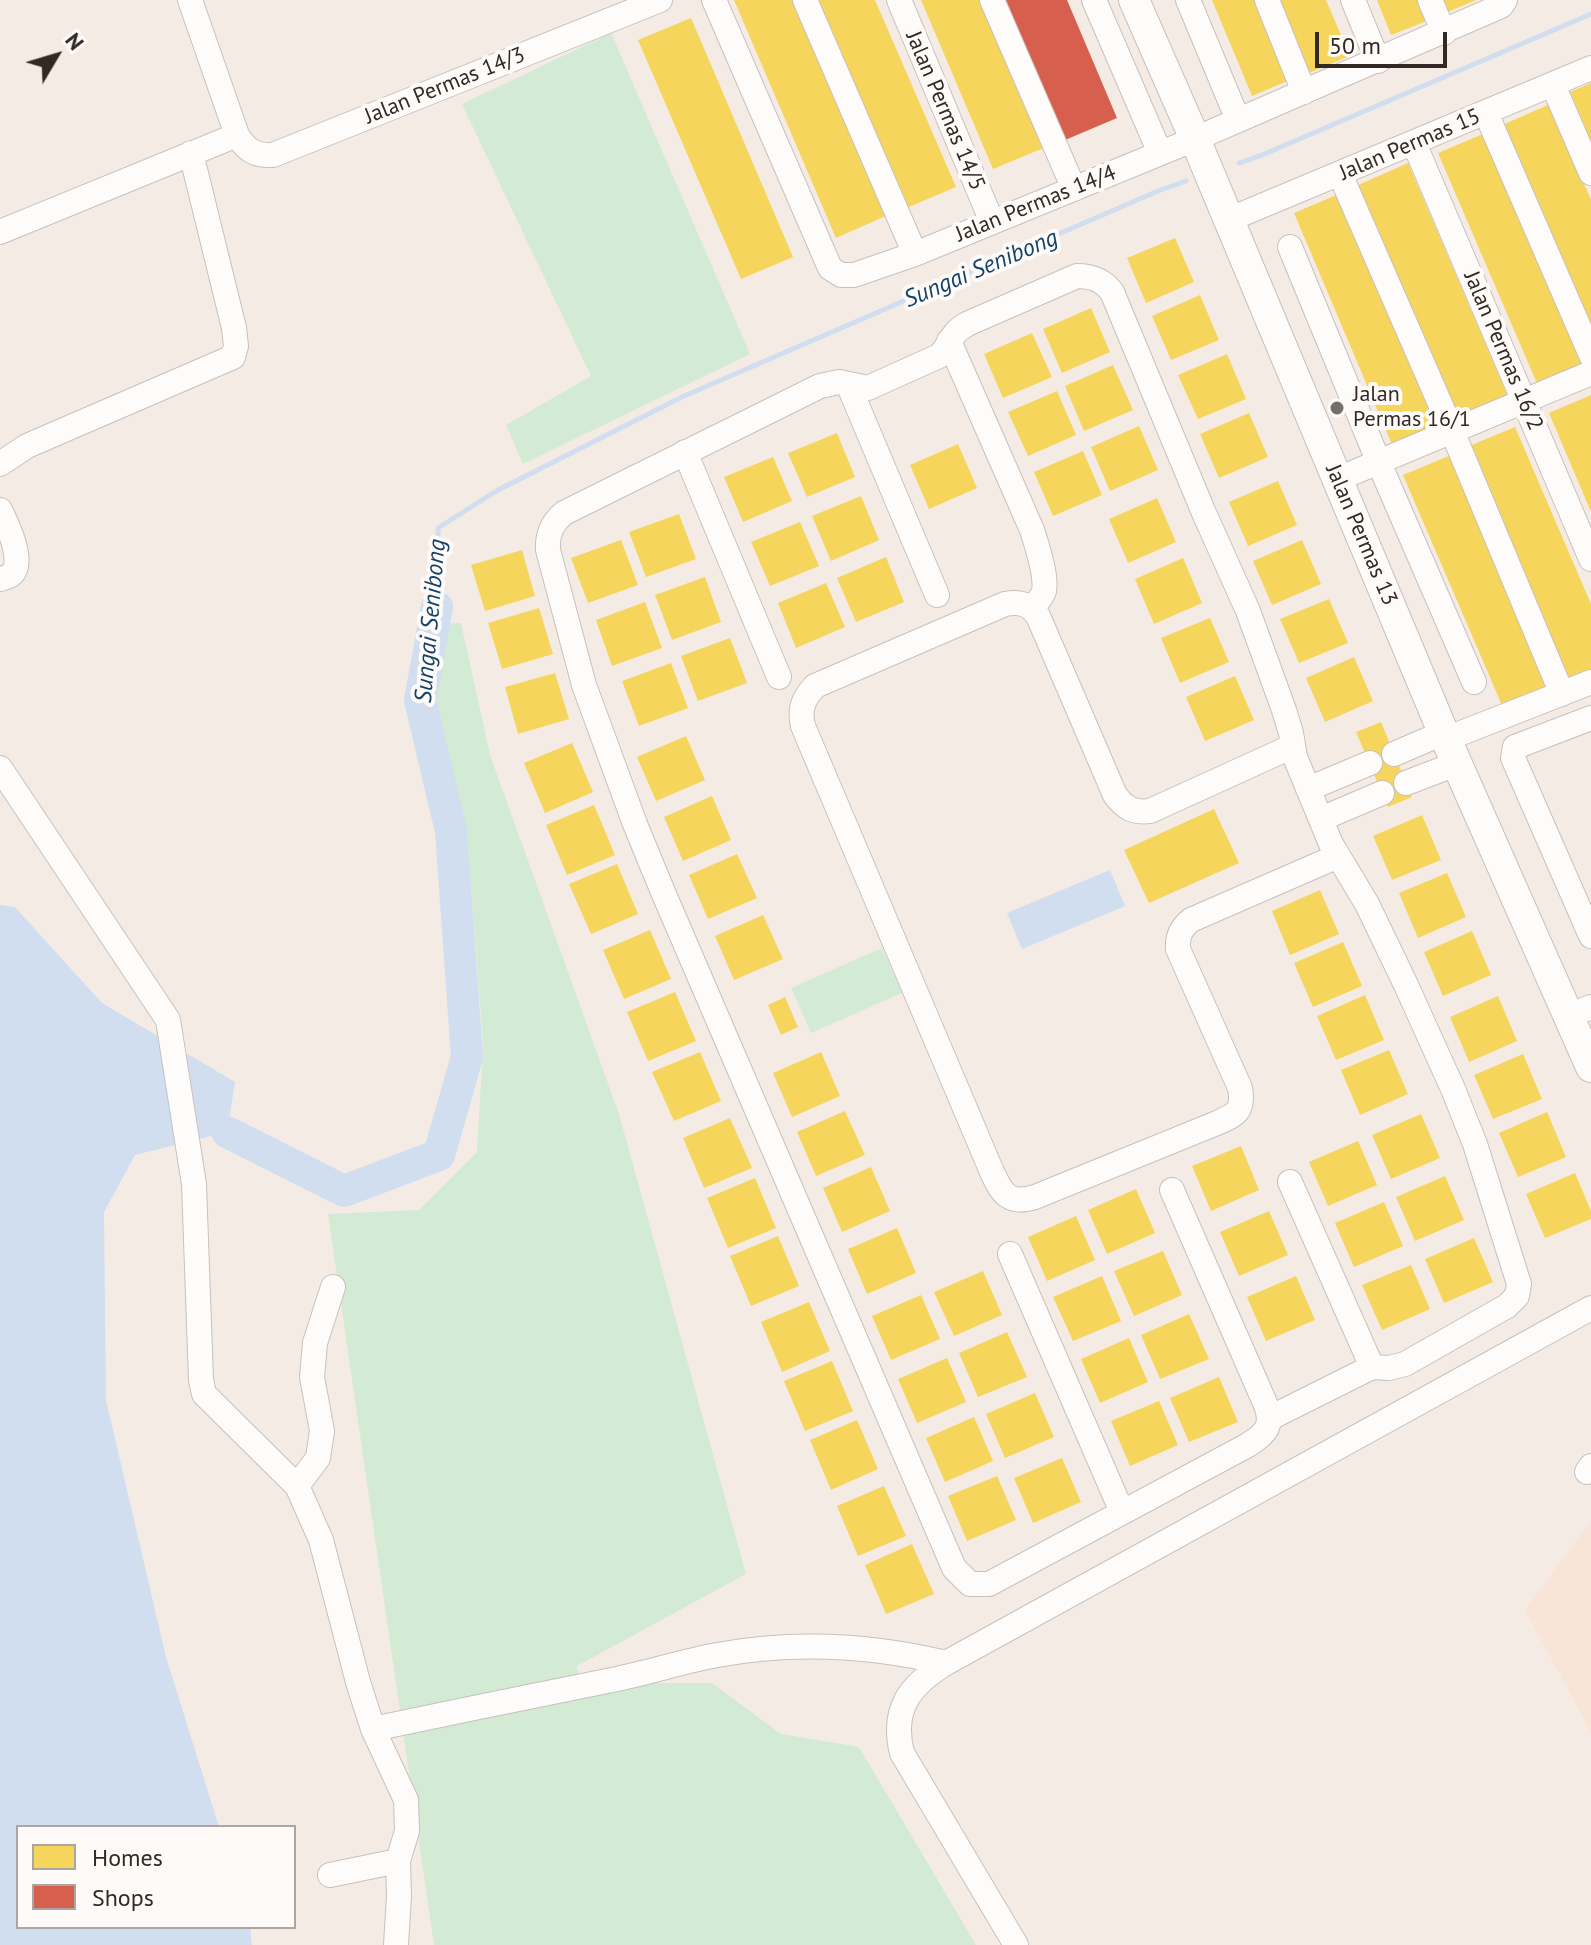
<!DOCTYPE html>
<html>
<head>
<meta charset="utf-8">
<style>
  body { margin:0 }
  #map { position:relative; width:1591px; height:1945px; overflow:hidden; background:#f5ebe5; font-family:"PT Sans",sans-serif }
  canvas { display:block }
  .legend { position:absolute; left:16px; top:1825px; width:280px; height:104px; box-sizing:border-box; background:#fefaf7; border:2px solid #aca6a3; margin:0; padding:10px 14px; list-style:none; font-size:24px; color:#322924 }
  .legend li { display:flex; align-items:center; gap:16px; height:40px }
  .legend b { width:40px; border:2px solid #aca6a3 }
  .north { position:absolute; left:16px; top:16px; width:80px; height:80px; -webkit-text-stroke:6px #fefaf7; paint-order:stroke; rotate:52deg; font-size:22px; font-weight:700; line-height:32px; text-align:center; color:#322924 }
  .north::after { content:''; display:block; margin:auto; width:28px; height:36px; background:#322924; clip-path:polygon(50% 0,100% 100%,50% 72%,0 100%) }
  .scale { position:absolute; left:1315px; top:32px; width:132px; height:36px; box-sizing:border-box; border:4px solid #322924; border-top:0; padding-left:10px; font-size:24px; line-height:28px; white-space:nowrap; color:#322924; -webkit-text-stroke:6px #fefaf7; paint-order:stroke }
</style>
</head>
<body>
<div id="map">
<canvas width="1591" height="1945"></canvas>
<ul class="legend">
<li><b style="height:22px;background:#f6d55c"></b>Homes</li>
<li><b style="height:22px;background:#d6604d"></b>Shops</li>
</ul>
<div class="north">N</div>
<div class="scale">50 m</div>
</div>
<script>
const ctx = document.querySelector('canvas').getContext('2d');
ctx.lineJoin = 'round';
function paint(path, color) { ctx.fillStyle = color; ctx.fill(path, 'evenodd'); }
function stroke(path, color, width, dash) { ctx.strokeStyle = color; ctx.lineWidth = width; ctx.lineCap = dash ? 'butt' : 'round'; ctx.setLineDash(dash || []); ctx.stroke(path); }
function drawText(font, color, halo, rows, align = 'center') {
  ctx.font = font + ' "PT Sans",sans-serif'; ctx.lineWidth = 8; ctx.setLineDash([]); ctx.textBaseline = 'middle'; ctx.strokeStyle = halo; ctx.fillStyle = color; for (const [text, x, y, turn = 0] of rows) {
    ctx.save(); ctx.translate(x, y); ctx.rotate((+turn || 0) * Math.PI / 180); ctx.textAlign = isNaN(turn) ? turn : align; if (halo) ctx.strokeText(text, 0, 0); ctx.fillText(text, 0, 0); ctx.restore();
  }
}
const built = new Path2D(`
  M1591,1521V1732L1525,1610Z`);
const green = new Path2D(`
  M611,33L750,354L523,464L506,425L591,376L462,104Z
  M461,623L490,755L619,1114L746,1574L577,1666L580,1683H712L781,1734L859,1747L976,1945H434L328,1214L419,1210L477,1152L483,1046L467,832L431,698L441,624Z
  M882,948L902,993L811,1033L791,988Z`);
const water = new Path2D(`
  M1110,870L1125,906L1022,949L1007,913Z
  M0,905L15,907L102,1003L235,1082L227,1132L135,1155L104,1212L106,1400L166,1657L219,1827H18V1927H250L252,1945H0Z`);
const homes = new Path2D(`
  M734,0H796L888,215L836,238Z
  M813,0H875L956,187L904,209Z
  M921,0H983L1046,147L993,169Z
  M1212,0H1259L1292,79L1252,96Z
  M1279,0H1326L1350,56L1309,73Z
  M1377,0H1424L1432,19L1391,35Z
  M1438,0H1476L1443,14Z
  M691,18L793,257L741,279L638,40Z
  M1591,83V142L1570,92Z
  M1550,104L1591,200V345L1498,127Z
  M1490,131L1591,366L1539,388L1438,153Z
  M1408,163L1509,399L1457,421L1356,186Z
  M1346,191L1447,426L1394,449L1294,213Z
  M1175,238L1194,282L1146,303L1127,258Z
  M1200,295L1219,340L1171,360L1152,316Z
  M1091,308L1110,352L1062,373L1043,329Z
  M1032,333L1052,377L1003,398L984,354Z
  M1227,354L1246,399L1198,419L1178,375Z
  M1113,365L1133,410L1084,431L1065,386Z
  M1057,391L1076,435L1028,456L1008,412Z
  M1591,395V512L1549,413Z
  M1249,413L1268,457L1219,478L1200,434Z
  M1139,426L1158,470L1110,491L1091,447Z
  M1515,427L1591,604V672L1563,684L1462,449Z
  M837,433L855,477L807,497L788,453Z
  M958,444L977,488L929,509L910,465Z
  M1083,451L1102,495L1053,516L1034,472Z
  M1456,453L1556,688L1504,710L1403,475Z
  M773,457L792,501L743,522L724,477Z
  M1278,481L1297,525L1248,546L1229,502Z
  M861,496L879,540L831,561L812,516Z
  M1157,498L1176,542L1128,563L1109,519Z
  M679,514L696,559L646,577L629,532Z
  M800,522L819,566L770,586L751,542Z
  M621,540L638,585L588,603L571,558Z
  M1302,540L1321,584L1272,605L1253,561Z
  M522,550L535,596L485,611L471,565Z
  M886,557L904,602L856,622L837,578Z
  M1183,558L1202,603L1154,624L1135,579Z
  M705,577L721,622L672,640L655,595Z
  M826,583L845,627L796,648L778,603Z
  M1329,599L1348,643L1299,663L1280,619Z
  M645,602L662,648L612,666L596,620Z
  M539,608L553,654L502,669L488,623Z
  M1210,618L1229,662L1180,683L1161,638Z
  M730,638L747,683L698,701L681,656Z
  M1354,657L1373,701L1325,722L1306,678Z
  M671,663L688,708L639,726L622,681Z
  M555,673L569,719L518,734L505,687Z
  M1235,676L1254,720L1205,741L1186,697Z
  M1381,722L1412,797L1388,807L1356,732Z
  M686,736L705,780L656,801L637,757Z
  M572,743L593,792L545,813L524,763Z
  M712,796L731,840L683,861L664,817Z
  M594,805L615,855L567,875L546,825Z
  M1214,809L1239,863L1149,903L1124,850Z
  M1422,815L1441,860L1392,880L1373,836Z
  M737,854L757,898L708,919L689,875Z
  M617,864L638,914L591,934L569,884Z
  M1447,873L1466,917L1418,938L1399,893Z
  M1320,890L1339,934L1290,955L1272,911Z
  M763,915L783,959L734,980L715,936Z
  M650,930L671,979L624,999L603,950Z
  M1472,931L1491,975L1443,996L1424,952Z
  M1343,942L1362,986L1313,1007L1294,963Z
  M675,992L696,1041L648,1061L627,1012Z
  M1365,995L1384,1040L1336,1060L1317,1016Z
  M1498,996L1517,1041L1469,1062L1450,1017Z
  M785,997L798,1027L781,1035L768,1005Z
  M1389,1050L1408,1094L1360,1115L1341,1070Z
  M700,1052L721,1101L674,1121L652,1072Z
  M821,1052L840,1096L792,1117L773,1073Z
  M1523,1054L1542,1099L1493,1119L1474,1075Z
  M845,1111L865,1155L816,1176L797,1132Z
  M1547,1112L1566,1157L1518,1177L1499,1133Z
  M1421,1114L1440,1158L1391,1179L1372,1135Z
  M730,1118L752,1168L704,1188L683,1138Z
  M1358,1141L1377,1185L1328,1206L1309,1162Z
  M1241,1146L1259,1190L1211,1211L1192,1166Z
  M871,1167L890,1211L842,1232L823,1188Z
  M1575,1173L1591,1211V1219L1545,1238L1526,1194Z
  M1445,1176L1464,1220L1415,1241L1396,1197Z
  M755,1178L776,1228L728,1248L707,1198Z
  M1136,1189L1155,1233L1107,1254L1088,1210Z
  M1384,1202L1403,1246L1354,1267L1335,1223Z
  M1269,1211L1288,1255L1239,1276L1220,1232Z
  M1076,1216L1095,1260L1047,1281L1028,1237Z
  M897,1228L916,1273L867,1294L848,1249Z
  M778,1236L799,1286L751,1306L730,1256Z
  M1474,1238L1493,1282L1444,1303L1425,1259Z
  M1163,1251L1182,1295L1134,1316L1114,1271Z
  M1411,1265L1430,1309L1382,1330L1362,1285Z
  M983,1271L1002,1315L954,1336L934,1292Z
  M1102,1276L1121,1321L1073,1341L1053,1297Z
  M1296,1276L1315,1320L1266,1341L1247,1297Z
  M921,1295L940,1339L891,1360L872,1316Z
  M809,1302L830,1351L782,1372L761,1322Z
  M1189,1314L1209,1359L1160,1379L1141,1335Z
  M1007,1332L1027,1377L978,1397L959,1353Z
  M1129,1338L1148,1382L1100,1403L1081,1359Z
  M947,1358L966,1402L917,1423L898,1379Z
  M832,1361L853,1411L805,1431L784,1381Z
  M1219,1377L1238,1422L1189,1442L1170,1398Z
  M1035,1393L1054,1437L1005,1458L986,1414Z
  M1159,1401L1178,1445L1130,1466L1111,1421Z
  M974,1417L993,1461L945,1482L926,1438Z
  M857,1420L878,1469L831,1490L810,1440Z
  M1062,1458L1081,1502L1033,1523L1014,1478Z
  M997,1476L1016,1520L967,1541L948,1496Z
  M884,1486L906,1536L858,1556L837,1506Z
  M912,1544L934,1594L886,1614L865,1565Z`);
const shops = new Path2D(`
  M997,0H1067L1117,118L1058,143Z`);
const stream = new Path2D(`
  M1239,163L1262,155L1591,14
  M437,607L438,528L498,490L684,396L1158,191L1186,181`);
const river = new Path2D(`
  M227,1132L344,1191L439,1155L467,1057L451,831L420,700L437,607`);
const minor = new Path2D(`
  M714,0L830,268L841,275H854L915,254L1195,139L1501,6L1505,0
  M805,0L915,254
  M899,0L992,222
  M992,0L1074,189
  M1094,0L1160,153
  M1188,0L1238,120
  M1267,0L1304,92
  M1353,0L1378,61
  M1430,0L1444,33
  M1553,85L1591,173
  M1486,113L1591,355
  M237,135C246,150 255,156 273,155L660,0
  M1414,143L1591,559
  M1340,174L1452,431L1562,694
  M1228,220L1591,68
  M0,232L237,135L190,0
  M1290,247L1379,463L1474,682
  M949,341L1032,530C1037,546 1047,575 1044,591C1042,598 1036,603 1032,608
  M848,384L937,595
  M685,452L779,677
  M0,464L27,446L233,357L236,346L234,328L191,153
  M1338,479L1591,373
  M0,510C7,524 25,561 12,574C9,577 4,578 0,579
  M1591,718L1515,747L1513,758L1591,936
  M1446,739L1591,682
  M1293,746L1150,811C1133,813 1125,808 1115,795L1038,616C1029,604 1020,601 1005,604L815,686C803,699 799,709 803,726L992,1172C1002,1194 1009,1205 1035,1197L1217,1123C1237,1114 1244,1111 1240,1088L1178,949C1177,936 1181,928 1191,920L1338,856
  M1394,754L1443,733
  M0,768L168,1020L194,1184L201,1380L204,1394L297,1486L321,1540L358,1682L373,1729L406,1800L407,1831L398,1861L330,1875
  M1406,783L1456,764
  M1308,789L1370,763
  M1321,819L1382,793
  M1568,1016L1591,1007
  M1290,1182L1372,1367
  M1172,1190L1265,1403C1274,1425 1267,1433 1248,1445L989,1584H970L954,1568L663,892L635,824L584,685L548,550C547,534 552,523 564,513L820,386L839,382L868,388L939,356C952,344 948,335 967,324L1077,276C1092,276 1103,280 1112,292L1204,513L1248,611L1284,710L1291,733L1295,757L1331,844L1367,904L1406,985L1453,1089L1475,1144L1519,1284L1517,1296L1507,1306L1405,1364L1389,1368L1372,1367L1270,1418
  M1010,1254L1122,1512
  M1587,1472L1591,1466
  M297,1486L318,1458L322,1431L312,1377L315,1343L333,1287
  M373,1729C454,1712 536,1695 617,1679C651,1672 684,1661 717,1655C793,1641 871,1645 946,1663
  M396,1945L399,1896L398,1861
  M1016,1945L902,1753C891,1709 910,1685 946,1663L1591,1308`);
const major = new Path2D(`
  M1134,0L1195,139L1446,739L1591,1067`);
const markers = [
  [1337,408,8,"#766d68"]
];
const streetNames = [
  ["Jalan Permas 14/3",445,86,-22],
  ["Jalan Permas 14/5",945,111,67],
  ["Jalan Permas 15",1410,145,-23],
  ["Jalan Permas 14/4",1036,204,-22],
  ["Jalan Permas 16/2",1503,351,67],
  ["Jalan Permas 13",1361,535,67]
];
const poiNames = [
  ["Jalan",1353,395],
  ["Permas 16/1",1353,420]
];
const waterNames = [
  ["Sungai Senibong",981,269,-23],
  ["Sungai Senibong",431,621,-85]
];
paint(built, '#f9e4d8');
paint(green, '#d3ead4');
paint(water, '#d0def0');
paint(homes, '#f6d55c');
paint(shops, '#d6604d');
stroke(stream, '#d0def0', 5);
stroke(river, '#d0def0', 32);
stroke(minor, '#c8c0bb', 26);
stroke(major, '#c8c0bb', 32);
stroke(minor, '#fefcfb', 24);
stroke(major, '#fefcfb', 30);
for (const [x, y, r, color] of markers) { const dot = new Path2D(); dot.arc(x, y, r, 0, 2 * Math.PI); ctx.fillStyle = color; ctx.fill(dot); stroke(dot, '#fefaf7', 3); }
drawText('22px', '#322924', '#fefaf7', streetNames);
drawText('22px', '#322924', '#fefaf7', poiNames, 'left');
drawText('italic 24px', '#12416a', '#fefaf7', waterNames);
</script>
</body>
</html>
